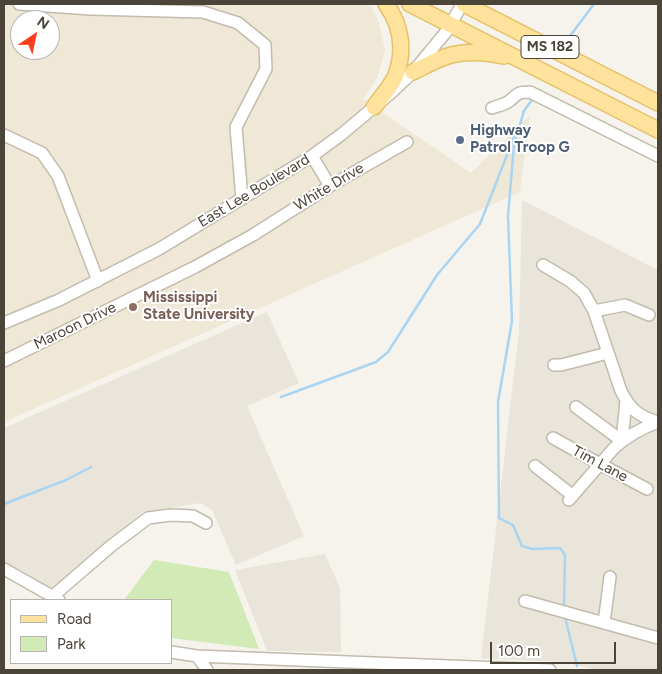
<!DOCTYPE html>
<html>
<head>
<meta charset="utf-8">
<style>
  body { margin:0 }
  #map { position:relative; width:662px; height:674px; overflow:hidden; background:#f6f3ec; font-family:Figtree,sans-serif }
  canvas { display:block }
  .frame { position:absolute; inset:0; border:5px solid #4b4439; pointer-events:none }
  .legend { position:absolute; left:10px; top:599px; width:162px; height:65px; box-sizing:border-box; background:#fff; border:1px solid #b7b4b0; margin:0; padding:6px 9px; list-style:none; font-size:15px; color:#4b4439 }
  .legend li { display:flex; align-items:center; gap:10px; height:25px }
  .legend b { width:25px; border:1px solid #b7b4b0 }
  .north { position:absolute; left:10px; top:10px; width:50px; height:50px; box-sizing:border-box; background:#fff; border:1px solid #b7b4b0; border-radius:50%; rotate:34deg; font-size:14px; font-weight:700; line-height:20px; text-align:center; color:#4b4439 }
  .north::after { content:''; display:block; margin:auto; width:18px; height:22px; background:#fc3f1d; clip-path:polygon(50% 0,100% 100%,50% 72%,0 100%) }
  .scale { position:absolute; left:490px; top:642px; width:126px; height:22px; box-sizing:border-box; border:2px solid #4b4439; border-top:0; padding-left:6px; font-size:15px; line-height:18px; white-space:nowrap; color:#4b4439; -webkit-text-stroke:4px #fff; paint-order:stroke }
</style>
</head>
<body>
<div id="map">
<canvas width="662" height="674"></canvas>
<div class="frame"></div>
<ul class="legend">
<li><b style="height:6px;background:#ffe39c"></b>Road</li>
<li><b style="height:14px;background:#d2eab5"></b>Park</li>
</ul>
<div class="north">N</div>
<div class="scale">100 m</div>
</div>
<script>
const ctx = document.querySelector('canvas').getContext('2d');
ctx.lineJoin = 'round';
function paint(path, color) { ctx.fillStyle = color; ctx.fill(path, 'evenodd'); }
function stroke(path, color, width, dash) { ctx.strokeStyle = color; ctx.lineWidth = width; ctx.lineCap = dash ? 'butt' : 'round'; ctx.setLineDash(dash || []); ctx.stroke(path); }
function drawText(font, color, halo, rows, align = 'center') {
  ctx.font = font + ' Figtree,sans-serif'; ctx.lineWidth = 4; ctx.setLineDash([]); ctx.textBaseline = 'middle'; ctx.strokeStyle = halo; ctx.fillStyle = color; for (const [text, x, y, turn = 0] of rows) {
    ctx.save(); ctx.translate(x, y); ctx.rotate((+turn || 0) * Math.PI / 180); ctx.textAlign = isNaN(turn) ? turn : align; if (halo) ctx.strokeText(text, 0, 0); ctx.fillText(text, 0, 0); ctx.restore();
  }
}
const residential = new Path2D(`
  M522,200L658,270V670H597L564,662L481,658L519,331Z
  M267,312L299,383L247,406L304,536L236,565L212,510L201,503L143,512L50,590L4,565V428Z
  M325,554L340,588L341,652L267,651L235,570Z`);
const education = new Path2D(`
  M4,4H370L379,23L385,51L377,78L363,99L471,173L530,115L520,192L4,422ZM20,20H50V50H20Z`);
const green = new Path2D(`
  M154,560L229,572L259,649L171,638V600H124Z`);
const stream = new Path2D(`
  M567,40L594,4
  M524,111L514,145L508,216L512,321L498,402L499,518L513,525L522,546L533,549L560,548L565,555L564,604
  M523,112L532,100
  M281,397L376,362L388,352L437,275L480,224L518,127
  M4,504L66,480L91,467
  M565,617L577,666`);
const minor = new Path2D(`
  M19,4L91,9L203,12L238,23L265,45L266,69L236,127L242,199
  M492,108C497,106 503,105 508,102C518,95 515,92 530,92L658,156
  M4,135L42,153L58,176L98,281
  M312,156L330,186
  M543,265L570,281L584,293L594,311L621,391C631,410 637,415 657,422
  M594,311L625,305L649,315
  M4,323L59,300L159,249L312,156L342,134L392,92L413,72L446,32L451,24L462,4
  M4,361L195,267L253,235L330,186L407,142
  M554,365H561L608,353
  M576,407L622,441
  M553,438L600,464L647,489
  M622,441L626,401
  M535,466L572,495
  M569,500L614,448C627,436 642,428 658,422
  M4,569L59,600
  M53,596L111,546L148,518L171,515L193,516L206,523
  M525,601L658,638
  M604,623L610,577
  M171,652L197,656L550,670
  M197,656L207,670`);
const major = new Path2D(`
  M410,4L658,130
  M464,4L658,103
  M413,72C423,67 434,61 445,57C464,50 485,52 504,56
  M374,107C381,97 391,87 396,75C405,50 401,25 386,4`);
const markers = [
  [460,140,5,"#5c6f8a"],
  [133,307,5,"#8d6e63"]
];
const shields = [
  [550,47,58]
];
const shieldNames = [
  ["MS 182",550,47]
];
const serviceNames = [
  ["Highway",470,131],
  ["Patrol Troop G",470,148]
];
const streetNames = [
  ["White Drive",329,187,-31],
  ["East Lee Boulevard",254,191,-31],
  ["Maroon Drive",75,326,-26],
  ["Tim Lane",600,464,28]
];
const educationNames = [
  ["Mississippi",143,298],
  ["State University",143,315]
];
paint(residential, '#eae5da');
paint(education, '#efe8d6');
paint(green, '#d2eab5');
stroke(stream, '#a9d4f2', 2.5);
stroke(minor, '#c2bbae', 14);
stroke(major, '#e6c16a', 18);
stroke(minor, '#fff', 11);
stroke(major, '#ffe39c', 15);
for (const [x, y, r, color] of markers) { const dot = new Path2D(); dot.arc(x, y, r, 0, 2 * Math.PI); ctx.fillStyle = color; ctx.fill(dot); stroke(dot, '#fff', 2); }
for (const [x, y, w] of shields) { const box = new Path2D(); box.roundRect(x - w / 2, y - 11.5, w, 23, 4); ctx.fillStyle = '#fff'; ctx.fill(box); stroke(box, '#4b4439', 1); }
drawText('bold 14px', '#4b4439', null, shieldNames);
drawText('bold 15px', '#4e5e75', '#fff', serviceNames, 'left');
drawText('15px', '#4b4439', '#fff', streetNames);
drawText('bold 15px', '#785e54', '#fff', educationNames, 'left');
</script>
</body>
</html>
